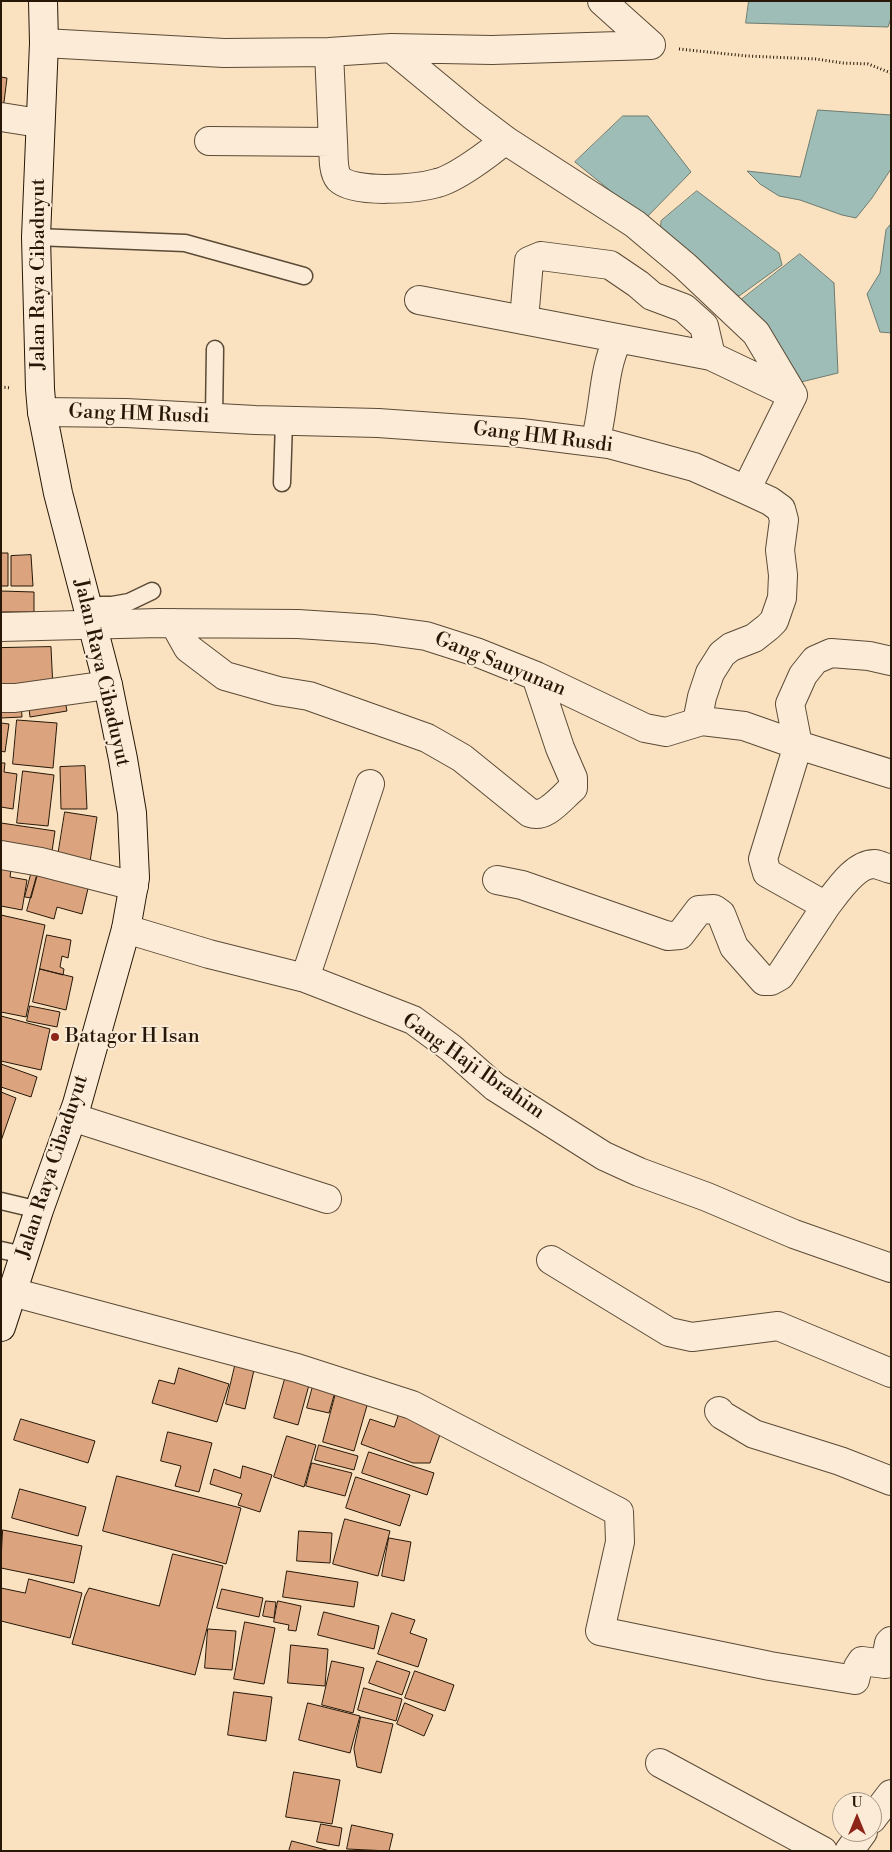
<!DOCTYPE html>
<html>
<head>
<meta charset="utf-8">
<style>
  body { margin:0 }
  #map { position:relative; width:892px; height:1852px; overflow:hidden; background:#fae2c1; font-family:"Libre Bodoni",serif }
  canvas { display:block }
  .frame { position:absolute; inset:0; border:2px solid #261707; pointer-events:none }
  .north { position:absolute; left:832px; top:1792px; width:50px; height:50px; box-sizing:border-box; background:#fcecd7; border:1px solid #a69784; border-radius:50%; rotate:0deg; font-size:14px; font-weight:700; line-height:20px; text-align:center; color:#261707 }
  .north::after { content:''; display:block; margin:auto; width:18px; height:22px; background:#8f2418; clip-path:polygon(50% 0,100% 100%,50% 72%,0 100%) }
</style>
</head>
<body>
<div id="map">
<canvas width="892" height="1852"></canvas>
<div class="frame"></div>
<div class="north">U</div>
</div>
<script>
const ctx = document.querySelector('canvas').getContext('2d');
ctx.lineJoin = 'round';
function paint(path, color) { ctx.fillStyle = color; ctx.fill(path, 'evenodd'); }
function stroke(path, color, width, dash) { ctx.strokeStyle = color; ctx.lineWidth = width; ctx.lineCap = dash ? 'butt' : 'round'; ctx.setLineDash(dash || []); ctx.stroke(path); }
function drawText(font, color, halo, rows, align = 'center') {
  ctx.font = font + ' "Libre Bodoni",serif'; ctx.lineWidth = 4; ctx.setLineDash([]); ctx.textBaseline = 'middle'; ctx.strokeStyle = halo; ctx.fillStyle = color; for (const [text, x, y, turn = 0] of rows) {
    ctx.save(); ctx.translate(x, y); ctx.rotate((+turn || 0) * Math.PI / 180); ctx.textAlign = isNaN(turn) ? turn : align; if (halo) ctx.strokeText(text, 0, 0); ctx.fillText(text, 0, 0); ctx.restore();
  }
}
const water = new Path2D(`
  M749,1H891V18L888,27L746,23Z
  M818,110L891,115V169L872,198L856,218L842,215L800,200L779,196L760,184L747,171L800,177Z
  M623,116H648L691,172L645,219L575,162Z
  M697,191L779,253L782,265L739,296L731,292L660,237L661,221Z
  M891,224V333L880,332L867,294L880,273L886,230Z
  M800,254L834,283L838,373L801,382L741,300Z`);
const building = new Path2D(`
  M1,77L7,78L3,110L1,109Z
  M1,553H8V586H1Z
  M31,555L33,586H11V556Z
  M1,591L34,592V612H1Z
  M51,647L53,689L1,691V648Z
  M64,695L67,711L30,717L28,700Z
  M1,700L21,702L22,717L1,718Z
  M17,720L57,723L53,768L13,764Z
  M1,723L9,724L5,752L1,751Z
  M1,763H5L4,772L17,774L13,809L1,807Z
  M85,766L87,809H61L60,767Z
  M23,771L54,775L48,826L17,823Z
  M65,812L97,817L89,868L57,862Z
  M1,823L55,831L51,858L1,851Z
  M1,860L12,862L10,877L27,880L22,910L1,906Z
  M34,863L40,865L31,898L25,897Z
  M40,865L90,880L82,914L57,907L54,919L27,911Z
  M1,915L45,925L26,1017L1,1012Z
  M47,935L71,940L68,958L62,956L60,967L64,969L63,975L40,969Z
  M40,969L73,977L66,1010L33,1002Z
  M30,1006L60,1012L57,1027L27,1021Z
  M1,1016L50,1029L41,1070L1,1061Z
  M1,1064L37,1077L31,1097L1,1087Z
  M1,1092L16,1098L1,1141Z
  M235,1366L254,1370L245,1409L226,1404Z
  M179,1368L229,1384L217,1422L152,1403L159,1380L174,1384Z
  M285,1379L309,1385L298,1425L274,1418Z
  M313,1386L335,1392L329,1413L307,1408Z
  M336,1393L368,1402L354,1451L323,1442Z
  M400,1411L443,1426L430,1463H413L361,1444L370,1419L394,1427Z
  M21,1419L95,1441L88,1463L14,1440Z
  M168,1432L212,1443L199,1492L175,1486L181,1466L161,1461Z
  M287,1436L316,1445L304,1487L274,1477Z
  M319,1445L358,1456L354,1470L315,1460Z
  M369,1452L434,1473L427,1495L362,1473Z
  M312,1463L352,1473L345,1496L306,1486Z
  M243,1466L272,1475L260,1512L238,1505L242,1494L210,1484L214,1469L240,1478Z
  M117,1476L241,1508L226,1564L103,1531Z
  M356,1477L410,1495L400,1526L346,1508Z
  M20,1489L86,1507L78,1536L12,1518Z
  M345,1519L390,1531L378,1576L333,1564Z
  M3,1530L82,1546L74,1583L1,1568Z
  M299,1531L332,1533L330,1563L297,1561Z
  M389,1538L411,1542L404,1581L382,1576Z
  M173,1554L223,1566L195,1675L72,1644L85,1596L89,1588L159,1606Z
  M287,1571L358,1582L354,1607L283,1597Z
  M29,1579L82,1593L70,1638L1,1621V1588L25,1593Z
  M222,1589L263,1598L259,1617L217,1608Z
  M266,1601L276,1602L274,1618L263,1616Z
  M278,1601L301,1606L296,1631L288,1630L289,1625L274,1622Z
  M324,1612L379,1626L374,1649L318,1635Z
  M392,1613L415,1620L410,1633L427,1639L418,1667L378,1654Z
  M245,1622L275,1628L264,1684L234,1679Z
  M208,1629L236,1631L232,1670L205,1668Z
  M291,1645L328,1649L325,1686L288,1683Z
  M332,1661L364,1668L353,1713L322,1705Z
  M377,1661L410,1672L402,1695L369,1683Z
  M415,1671L454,1685L445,1711L405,1698Z
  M364,1688L402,1699L396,1721L358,1710Z
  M234,1692L272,1697L266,1741L228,1735Z
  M308,1703L360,1716L350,1753L299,1740Z
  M405,1703L433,1715L424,1736L397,1724Z
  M361,1717L393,1724L381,1773L357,1767L354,1749Z
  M294,1772L340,1780L332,1824L286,1817Z
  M321,1824L342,1828L339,1846L317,1842Z
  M352,1825L393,1834L389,1851L347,1849Z
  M292,1841L330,1851H289Z`);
const path = new Path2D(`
  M679,49L747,56L816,59L843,63L868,64L891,73
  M1,387L11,388`);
const lane = new Path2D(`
  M36,237L185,243L304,276
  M214,418L215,349
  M282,483L284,421
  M86,605H112L129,602L152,591
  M1,1201L39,1210
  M1,1250L24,1255`);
const street = new Path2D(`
  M602,1L651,45
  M44,43L224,53L329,52L391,48L492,50L651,45
  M391,48L472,115L505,140
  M1,117L39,123
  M209,141L333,142L329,52
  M333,142C334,152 332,171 339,179C354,194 417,189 437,183C455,179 490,153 505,140L635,224L685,266L756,333L793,395L746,490
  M419,300L711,356L793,395
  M524,320L529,261L541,256L610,265L638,284L652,296L684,308L704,326L711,356
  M42,412L126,413L255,420L378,423L521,433L609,444L694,467L746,490L770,501L781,509L784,520L780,550L783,575L782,598L774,621L768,627L754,638L731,647L722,654L710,673L702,697L697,722
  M595,442C605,408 602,371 618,339
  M174,623L188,648L225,676L278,691L309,696L427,738L462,758L530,813C546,819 561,798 573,788V778L560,748L536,676
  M1,627L159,623L298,624L374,629L426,636L476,652L536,676L645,728L666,732L702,721L744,726L798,745L891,774
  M1,698H15L108,685
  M1,855L41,862L134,886
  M497,880L522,885L668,936L680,935L699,910L714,909L721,914L734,947L764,981H771L780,976L826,906L767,873L763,859L798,745L790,704L803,675L815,660L831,653L869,656L891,661
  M826,906C837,892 855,863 875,864C880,865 886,868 891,869
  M126,929L209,954L305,978L413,1020L451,1048L495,1087L604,1156L639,1172L707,1197L794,1234L891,1268
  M305,978L370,784
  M72,1117L327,1199
  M551,1260L669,1332L692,1337L778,1326L891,1373
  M12,1292L297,1368L412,1405L619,1512L620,1542L600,1631L770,1666L855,1680L858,1667L862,1661L885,1664L889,1643L891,1641
  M719,1411L722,1415L754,1434L840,1461L891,1481
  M660,1763L823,1851
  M872,1819L891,1794
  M849,1851L863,1832`);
const secondary = new Path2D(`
  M1,1327L39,1210L77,1104L126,929L135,878L132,813L123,759L108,685L58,493L42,412L40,389L36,237L44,43L43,1`);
const markers = [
  [55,1037,5,"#8f2418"]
];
const streetNames = [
  ["Jalan Raya Cibaduyut",39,274,-90],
  ["Gang HM Rusdi",139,415,2],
  ["Gang HM Rusdi",543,438,7],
  ["Gang Sauyunan",500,665,22],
  ["Jalan Raya Cibaduyut",101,673,77],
  ["Gang Haji Ibrahim",473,1067,35],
  ["Jalan Raya Cibaduyut",53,1167,-72]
];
const poiNames = [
  ["Batagor H Isan",65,1037]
];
paint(water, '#9ebdb6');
stroke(water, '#6e7b70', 1);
paint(building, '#dba47f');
stroke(building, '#261707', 1);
stroke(lane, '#5b4a36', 19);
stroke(street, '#5b4a36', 30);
stroke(secondary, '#261707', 30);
stroke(path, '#261707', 3, [1, 2.5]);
stroke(lane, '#fcecd7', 16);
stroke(street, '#fcecd7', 28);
stroke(secondary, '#fcecd7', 28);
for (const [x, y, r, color] of markers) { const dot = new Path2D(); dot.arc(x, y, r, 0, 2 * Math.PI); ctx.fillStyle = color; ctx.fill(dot); stroke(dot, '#fcecd7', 2); }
drawText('20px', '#261707', '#fcecd7', streetNames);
drawText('20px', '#261707', '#fcecd7', poiNames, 'left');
</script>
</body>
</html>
